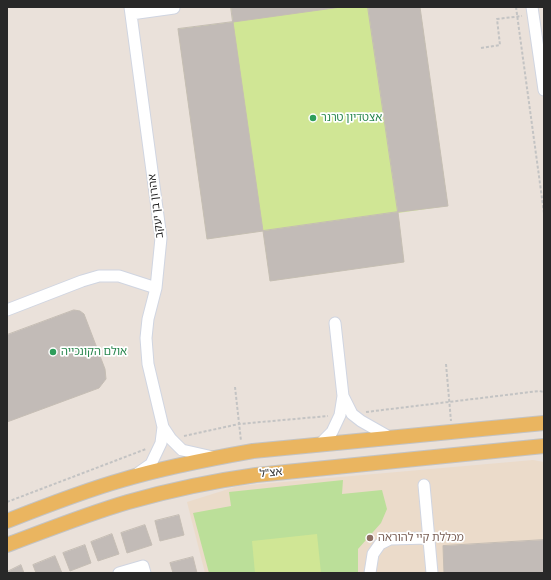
<!DOCTYPE html>
<html>
<head>
<meta charset="utf-8">
<style>
  body { margin:0 }
  #map { position:relative; width:551px; height:580px; overflow:hidden; background:#eae1da; font-family:"Fira Sans Condensed",sans-serif }
  canvas { display:block }
  .frame { position:absolute; inset:0; border:8px solid #282828; pointer-events:none }
</style>
</head>
<body>
<div id="map">
<canvas width="551" height="580"></canvas>
<div class="frame"></div>
</div>
<script>
const ctx = document.querySelector('canvas').getContext('2d');
ctx.lineJoin = 'round';
function paint(path, color) { ctx.fillStyle = color; ctx.fill(path, 'evenodd'); }
function stroke(path, color, width, dash) { ctx.strokeStyle = color; ctx.lineWidth = width; ctx.lineCap = dash ? 'butt' : 'round'; ctx.setLineDash(dash || []); ctx.stroke(path); }
function drawText(font, color, halo, rows, align = 'center') {
  ctx.font = font + ' "Fira Sans Condensed","Noto Sans Hebrew",sans-serif'; ctx.lineWidth = 3.5; ctx.setLineDash([]); ctx.textBaseline = 'middle'; ctx.strokeStyle = halo; ctx.fillStyle = color; for (const [text, x, y, turn = 0] of rows) {
    ctx.save(); ctx.translate(x, y); ctx.rotate((+turn || 0) * Math.PI / 180); ctx.textAlign = isNaN(turn) ? turn : align; if (halo) ctx.strokeText(text, 0, 0); ctx.fillText(text, 0, 0); ctx.restore();
  }
}
const education = new Path2D(`
  M533,460L544,462V573H205L187,502L238,486Z`);
const green = new Path2D(`
  M343,480L342,494L382,490L387,509L381,523L358,549V573H209L193,513L231,506L229,492Z`);
const pitch = new Path2D(`
  M231,7H420L448,206L398,213L404,262L270,281L263,231L207,239L178,29L233,22Z
  M317,534L321,573H255L252,541Z`);
const building = new Path2D(`
  M231,7H341L233,22Z
  M368,7H420L448,206L398,212Z
  M233,22L263,231L207,239L178,29Z
  M398,212L404,262L270,281L263,231Z
  M74,310L80,311L84,314L105,369L106,379L99,388L7,422V335Z
  M179,515L184,535L160,541L155,521Z
  M145,525L152,545L127,553L121,533Z
  M112,534L119,554L98,561L91,542Z
  M544,540V573H444L443,546Z
  M85,545L91,563L70,571L63,553Z
  M55,556L62,573H36L33,565Z
  M193,557L197,573H173L170,563Z
  M21,565L24,573H7V572Z`);
const path = new Path2D(`
  M516,7L544,213
  M481,48L500,45L497,19L522,16
  M446,364L451,421
  M235,387L241,441
  M366,412L539,391L544,392
  M184,436L239,424L328,416
  M7,502L146,449`);
const minor = new Path2D(`
  M130,7L161,238L156,288L148,319L146,338L148,364L163,427L171,439L182,450L213,457
  M532,7L544,90
  M131,14L174,8
  M7,310L82,281L99,276H119L156,288
  M343,396L352,414L361,421L391,438
  M319,445L332,432L340,415L343,396L335,323
  M138,473L151,464L161,443L163,427
  M424,485L432,573
  M119,573L143,566L145,573
  M370,573L373,554L380,544L390,539L428,538`);
const major = new Path2D(`
  M7,521C45,506 83,491 122,480C165,467 208,459 253,451L544,423
  M7,545C47,530 87,514 128,502C170,490 213,481 256,475L544,446`);
const markers = [
  [313,118,4,"#2e9e5b"],
  [53,352,4,"#2e9e5b"],
  [370,538,4,"#8d6e63"]
];
const leisureNames = [
  ["אצטדיון טרנר",321,118],
  ["אולם הקונכייה",61,352]
];
const streetNames = [
  ["אהרון בן יעקב",156,206,-97],
  ["אצ\"ל",271,473,-6]
];
const educationNames = [
  ["מכללת קיי להוראה",378,538]
];
paint(education, '#ebdbca');
paint(green, '#bbdf99');
paint(pitch, '#d0e695');
paint(building, '#c2bbb7');
stroke(building, '#c5bdb4', 1);
stroke(minor, '#d0d5e1', 13);
stroke(major, '#c3c3c3', 16);
stroke(path, '#c3c3c3', 2, [3, 2]);
stroke(minor, '#fff', 11);
stroke(major, '#eab560', 14);
for (const [x, y, r, color] of markers) { const dot = new Path2D(); dot.arc(x, y, r, 0, 2 * Math.PI); ctx.fillStyle = color; ctx.fill(dot); stroke(dot, '#fff', 1.5); }
drawText('11px', '#27864d', '#fff', leisureNames, 'left');
drawText('11px', '#282828', '#fff', streetNames);
drawText('11px', '#785e54', '#fff', educationNames, 'left');
</script>
</body>
</html>
